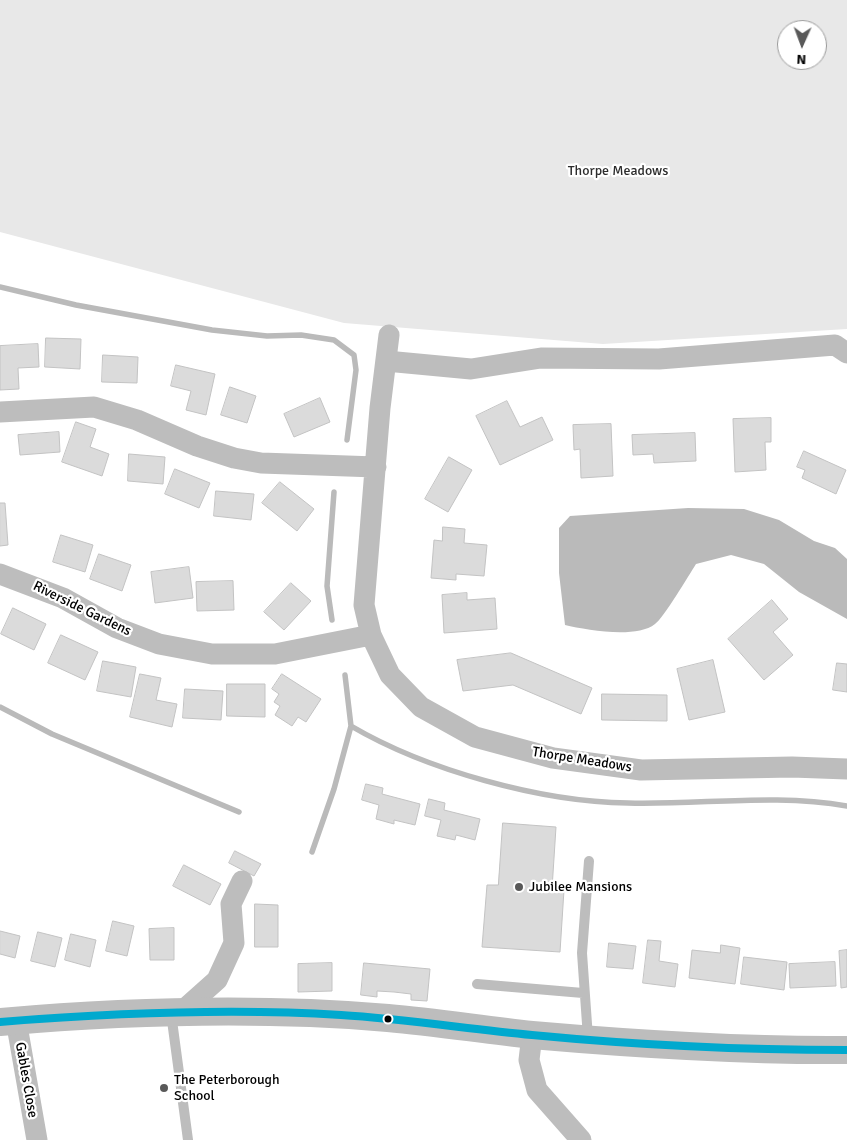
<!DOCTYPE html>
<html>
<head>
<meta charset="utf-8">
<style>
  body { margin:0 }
  #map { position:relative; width:847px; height:1140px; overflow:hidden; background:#fff; font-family:Signika,sans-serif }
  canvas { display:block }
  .north { position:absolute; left:777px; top:20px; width:50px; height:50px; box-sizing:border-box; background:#fff; border:1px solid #999; border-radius:50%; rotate:182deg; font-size:14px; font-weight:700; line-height:20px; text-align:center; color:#000 }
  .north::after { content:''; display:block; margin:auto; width:18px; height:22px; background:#595959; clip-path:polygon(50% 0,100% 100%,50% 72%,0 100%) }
</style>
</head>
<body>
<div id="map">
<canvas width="847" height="1140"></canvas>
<div class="north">N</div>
</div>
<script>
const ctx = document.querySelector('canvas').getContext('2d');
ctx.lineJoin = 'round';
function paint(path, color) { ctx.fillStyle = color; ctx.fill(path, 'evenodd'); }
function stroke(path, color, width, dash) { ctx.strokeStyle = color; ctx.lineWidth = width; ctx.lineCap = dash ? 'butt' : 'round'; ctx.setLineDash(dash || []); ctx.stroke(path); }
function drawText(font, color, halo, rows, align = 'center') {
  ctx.font = font + ' Signika,sans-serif'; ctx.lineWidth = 4.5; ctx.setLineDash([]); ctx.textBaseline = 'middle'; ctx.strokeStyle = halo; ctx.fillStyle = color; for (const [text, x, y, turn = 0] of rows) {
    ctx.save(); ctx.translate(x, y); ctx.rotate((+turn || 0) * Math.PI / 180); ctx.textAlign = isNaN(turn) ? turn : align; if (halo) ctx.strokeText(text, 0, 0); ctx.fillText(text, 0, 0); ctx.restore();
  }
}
const green = new Path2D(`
  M0,0H847V329L603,344L344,323L0,232ZM787,30H817V60H787Z`);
const water = new Path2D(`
  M688,508L744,509L779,520L814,541L835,548L847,559V619L799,592L764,564L731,555L696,564C689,575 663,619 655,624C636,639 587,630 565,625L559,573V528L570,516Z`);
const stream = new Path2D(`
  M0,287L76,305L212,330L267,336L301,335L334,340L354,355L356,370L347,440
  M332,620L327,586L334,492
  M345,675L351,726C426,770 541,802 628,803C702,805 774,793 847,806
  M0,707L52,734L239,812
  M312,852L334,789L351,726`);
const building = new Path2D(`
  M46,338L81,339L80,369L45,367Z
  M38,344L39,367L18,368L19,389L0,390V346Z
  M103,355L138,357L137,383L102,382Z
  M176,365L215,374L206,415L186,410L191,391L171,386Z
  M230,387L256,396L247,423L221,415Z
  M320,398L330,422L294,437L284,414Z
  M507,401L520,427L542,417L553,440L500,465L476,416Z
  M771,418V442H765L766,470L735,472L733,419Z
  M76,422L96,429L90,447L109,454L102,476L62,462Z
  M611,424L613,476L581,478L580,449L574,450L573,425Z
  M59,432L60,452L20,455L18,435Z
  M695,433L696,461L654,463L653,454L633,455L632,435Z
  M804,451L846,470L836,494L802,478L805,470L797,467Z
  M129,454L165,457L163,484L128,481Z
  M449,457L472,470L448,512L425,499Z
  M175,469L210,483L199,508L165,494Z
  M280,482L314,509L297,531L262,503Z
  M216,491L254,494L251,520L214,516Z
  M0,503H5L8,545L0,546Z
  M443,527L465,529L464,543L487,545L484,576L456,574V580L431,578L434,540L442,541Z
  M61,535L93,545L85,572L53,562Z
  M99,554L131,565L122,591L90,579Z
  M189,567L193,598L155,603L151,572Z
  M233,581L234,610L197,611L196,582Z
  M291,583L311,601L284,630L264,612Z
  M467,593V600L495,598L497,629L444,633L442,595Z
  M772,600L788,619L773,632L793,655L764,680L728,639Z
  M13,608L46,624L34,650L1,634Z
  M61,635L98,652L85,680L48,663Z
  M511,653L592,688L581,714L513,685L463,691L457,660Z
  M713,660L725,712L689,720L677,669Z
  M103,661L136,667L131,697L97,691Z
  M837,663L847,664V692L833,690Z
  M140,674L161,678L156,700L177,704L172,727L130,717Z
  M282,674L321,699L306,722L298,717L292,726L275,715L280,706L274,702L279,694L272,689Z
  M227,684H265V717L227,716Z
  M185,689L223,691L221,720L183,718Z
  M602,694L667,695V721L602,720Z
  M366,784L383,788L382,794L420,804L415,825L394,820V824L376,819L379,805L362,800Z
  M429,799L445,803L444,810L480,819L475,840L456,835L455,840L437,836L441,820L425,816Z
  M503,823L556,827L552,889L564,890L560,952L482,947L487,885H498Z
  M235,851L261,864L254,876L229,863Z
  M184,865L221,884L210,905L173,886Z
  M255,904L278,905V947H255Z
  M113,921L134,926L127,956L106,951Z
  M174,928V960H150L149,929Z
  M0,931L20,936L15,958L0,954Z
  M38,932L62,938L55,967L31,961Z
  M71,934L96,940L90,967L65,960Z
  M648,940L661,941L659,961L678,964L675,987L643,983Z
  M609,943L636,946L633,969L607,967Z
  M721,945L740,948L735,984L689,978L692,950L720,953Z
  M847,950V987L841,988L839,951Z
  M744,957L787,962L784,990L741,984Z
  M835,962L836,986L790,988L789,964Z
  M332,963V991L298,992V964Z
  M364,963L430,969L427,1001L411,1000V994L394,992L377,991V997L361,995Z`);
const lane = new Path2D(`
  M477,984L583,993
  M171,1013L188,1140
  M588,1038L582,953L589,861`);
const street = new Path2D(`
  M389,335L380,408L364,605L371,635L390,675L421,707L475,737L553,758L641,770L792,767L847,769
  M386,361L471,369L541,358L659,359L835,345L847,353
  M0,412L94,407L137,420L197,446L234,458L261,463L376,467
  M0,574L63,598L117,628L159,644L212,654H275L371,635
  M180,1013L217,980L234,943L231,904L242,881
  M16,1020L37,1140
  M532,1035L529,1060L537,1090L581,1140`);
const primary = new Path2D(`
  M0,1022C128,1011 259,1007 388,1018C436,1022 484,1030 532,1035C636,1044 742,1051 847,1050`);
const bus1 = new Path2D(`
  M0,1022C113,1013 227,1008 341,1015C405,1019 468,1029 532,1035C636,1045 742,1050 847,1050`);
const markers = [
  [519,887,5,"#595959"],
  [388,1019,4.5,"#000"],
  [164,1088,5,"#595959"]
];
const parkNames = [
  ["Thorpe Meadows",618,171]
];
const streetNames = [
  ["Riverside Gardens",82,609,26],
  ["Thorpe Meadows",582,760,9],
  ["Gables Close",26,1080,80]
];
const poiNames = [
  ["Jubilee Mansions",529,887],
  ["The Peterborough",174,1080],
  ["School",174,1096]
];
paint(green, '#e8e8e8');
paint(water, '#bababa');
stroke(stream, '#bababa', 5.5);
paint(building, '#dbdbdb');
stroke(building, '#c3c3c3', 1);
stroke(lane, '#bdbdbd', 10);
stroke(street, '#bdbdbd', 21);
stroke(primary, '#bdbdbd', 28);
stroke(bus1, '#00a9ce', 8);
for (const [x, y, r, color] of markers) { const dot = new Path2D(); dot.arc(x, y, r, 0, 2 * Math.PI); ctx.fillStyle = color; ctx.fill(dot); stroke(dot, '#fff', 2); }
drawText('14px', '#2c2c2c', '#fff', parkNames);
drawText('14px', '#000', '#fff', streetNames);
drawText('14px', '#000', '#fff', poiNames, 'left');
</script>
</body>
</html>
